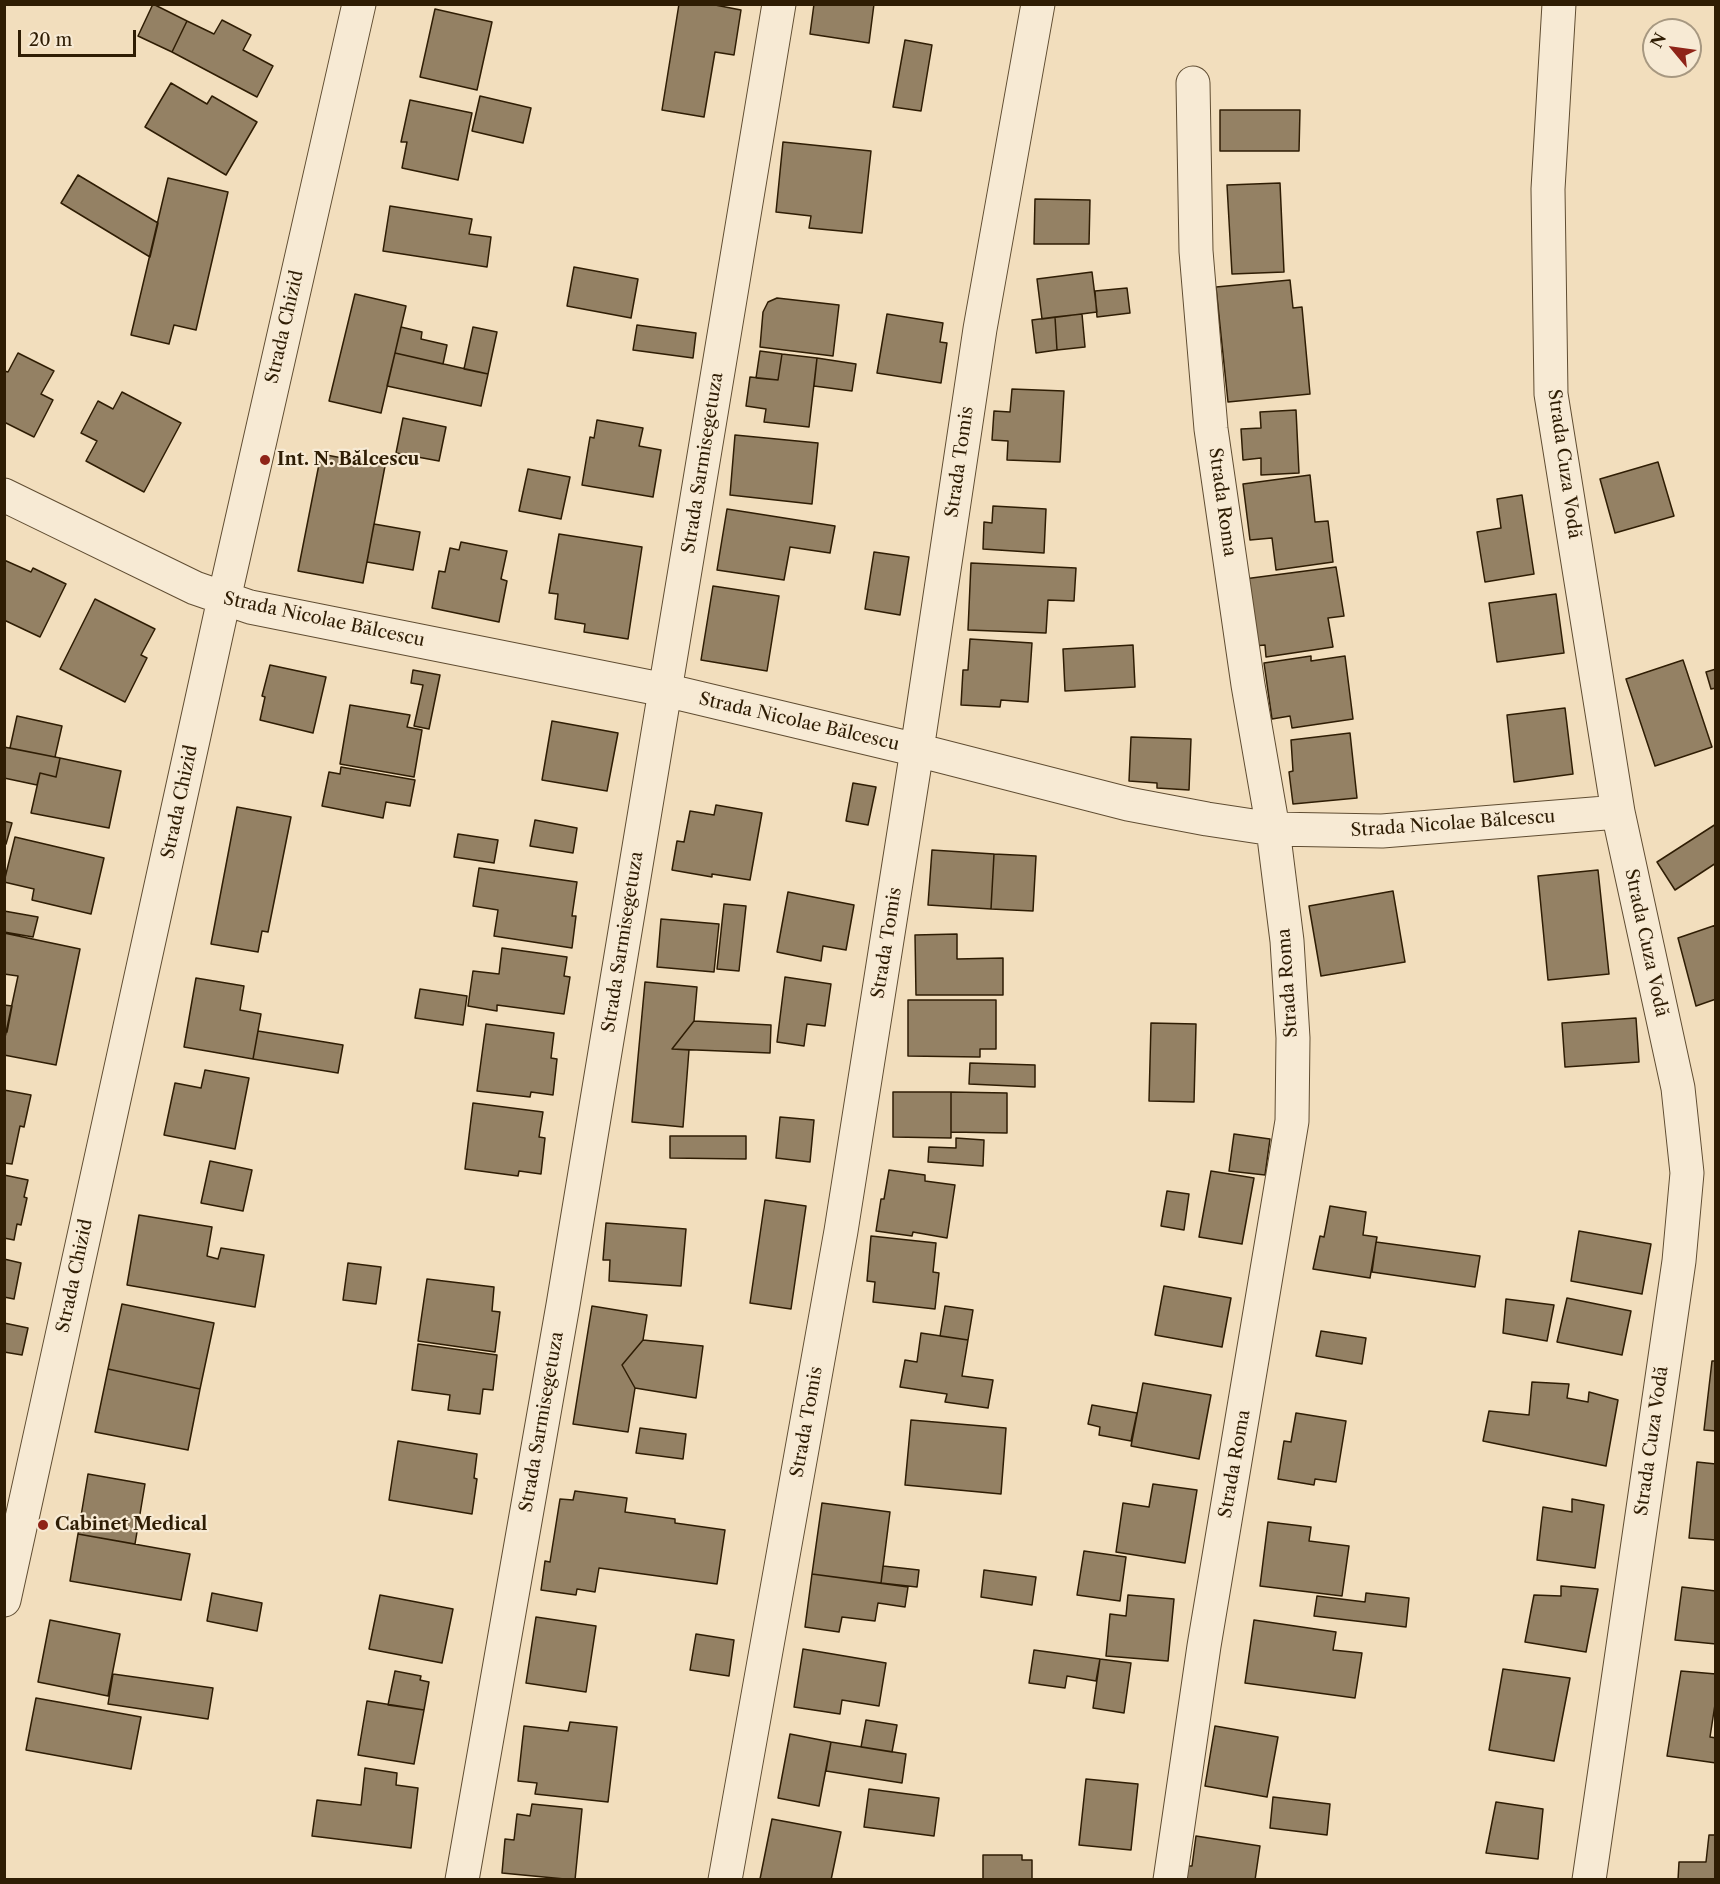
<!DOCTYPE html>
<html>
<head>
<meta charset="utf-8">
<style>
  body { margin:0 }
  #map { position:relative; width:1720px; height:1884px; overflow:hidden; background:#f2debd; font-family:"Libre Caslon Text",serif }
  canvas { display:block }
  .frame { position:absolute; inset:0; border:6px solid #2f1d04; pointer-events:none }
  .north { position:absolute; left:1642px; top:18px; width:60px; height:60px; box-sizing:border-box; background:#f7ead4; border:2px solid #a79881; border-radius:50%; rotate:299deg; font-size:16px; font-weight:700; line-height:24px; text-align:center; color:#2f1d04 }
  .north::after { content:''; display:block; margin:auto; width:21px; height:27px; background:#8f2418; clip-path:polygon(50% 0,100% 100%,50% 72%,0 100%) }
  .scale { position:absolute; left:18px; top:30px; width:118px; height:27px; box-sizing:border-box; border:3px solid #2f1d04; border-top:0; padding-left:8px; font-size:18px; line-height:21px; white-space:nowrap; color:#2f1d04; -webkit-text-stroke:4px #f7ead4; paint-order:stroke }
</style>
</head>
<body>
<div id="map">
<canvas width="1720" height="1884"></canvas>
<div class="frame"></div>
<div class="north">N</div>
<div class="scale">20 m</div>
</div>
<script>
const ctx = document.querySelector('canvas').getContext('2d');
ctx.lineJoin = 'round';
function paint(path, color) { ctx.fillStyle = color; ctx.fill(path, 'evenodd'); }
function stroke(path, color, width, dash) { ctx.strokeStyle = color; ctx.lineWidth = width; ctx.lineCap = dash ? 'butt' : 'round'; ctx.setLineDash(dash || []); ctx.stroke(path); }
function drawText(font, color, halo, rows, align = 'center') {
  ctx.font = font + ' "Libre Caslon Text",serif'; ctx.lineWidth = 4.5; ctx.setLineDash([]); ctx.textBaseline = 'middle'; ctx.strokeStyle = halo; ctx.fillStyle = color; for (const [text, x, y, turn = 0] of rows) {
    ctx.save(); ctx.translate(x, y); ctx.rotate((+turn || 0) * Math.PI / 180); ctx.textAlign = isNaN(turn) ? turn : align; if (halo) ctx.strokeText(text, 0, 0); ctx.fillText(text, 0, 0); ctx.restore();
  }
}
const building = new Path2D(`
  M153,4L187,21L172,52L138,36Z
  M679,4H710L741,10L734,55L715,52L704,117L662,110Z
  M814,4H874L869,43L810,34Z
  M435,9L492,22L477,90L420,77Z
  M222,20L251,35L243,50L273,66L257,97L172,52L187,21L214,34Z
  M905,40L932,45L921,111L893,107Z
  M171,83L207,104L212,96L257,122L226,175L145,127Z
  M480,96L531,108L523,143L472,131Z
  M410,100L472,113L458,180L402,168L407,142H401Z
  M1220,110H1300L1299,151H1220Z
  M783,142L871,151L862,233L809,228L811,216L776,212Z
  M78,175L158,223L150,257L61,203Z
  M168,178L228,192L196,330L174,325L169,344L131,335Z
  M1280,183L1284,272L1232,274L1227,185Z
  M1035,199L1090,200L1089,244H1034Z
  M390,206L472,219L469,234L491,237L487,267L383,251Z
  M574,267L638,279L631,318L567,306Z
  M1092,272L1097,312L1042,319L1037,279Z
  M1290,280L1293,308L1302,307L1310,394L1228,402L1216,287Z
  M1127,288L1130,313L1097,317L1095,291Z
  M355,294L406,306L381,413L329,401Z
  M777,298L839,305L833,356L760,347L763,312L768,302Z
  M887,314L943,323L940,342L947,343L941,383L877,373Z
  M1082,314L1085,347L1057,350L1055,317Z
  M1055,317L1057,350L1036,353L1032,320Z
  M637,325L696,333L693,358L633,350Z
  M401,327L422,332L421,339L447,345L443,364L395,353Z
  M473,327L497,332L488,374L464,369Z
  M760,351L782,354L778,380L756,378Z
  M18,353L54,371L41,394L53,400L34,437L4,422V371L8,372Z
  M395,353L488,374L481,406L387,386Z
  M782,354L817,358L809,427L764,422L766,409L746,406L750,377L778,380Z
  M817,358L856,364L852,391L814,386Z
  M1012,389L1064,391L1060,462L1007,460L1008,441L992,440L994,411L1010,412Z
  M122,392L181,423L144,492L86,461L97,441L81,433L98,401L113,409Z
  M1296,410L1299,473L1261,475V458L1243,460L1241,429L1261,428L1260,412Z
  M403,418L446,427L439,461L396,453Z
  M597,420L643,428L639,446L661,450L653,497L582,485L590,437L594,438Z
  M735,435L818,443L812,504L730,495Z
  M321,454L385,466L363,583L298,571Z
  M1658,462L1674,516L1615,533L1600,479Z
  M528,469L570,477L561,519L519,511Z
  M1310,475L1315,522L1328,521L1333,562L1276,570L1272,538L1250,540L1243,484Z
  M1522,495L1534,574L1485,582L1477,532L1501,528L1497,499Z
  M993,506L1046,509L1044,553L983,549L984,522L992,523Z
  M727,509L835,526L830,553L790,547L784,580L717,570Z
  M374,524L420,532L413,570L367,562Z
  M559,534L642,547L628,639L584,632L585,624L555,619L558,594L549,593Z
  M461,542L507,551L501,579L507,581L499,622L432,608L439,571L445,572L450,548L459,550Z
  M874,552L909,557L900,615L865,609Z
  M4,560L31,572L33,568L66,584L40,637L4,620Z
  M971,563L1076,568L1074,601L1048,600L1046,633L968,630Z
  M1336,567L1344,616L1328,618L1333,647L1266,657L1265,645L1254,646L1244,579Z
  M713,586L779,596L767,671L701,660Z
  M1556,594L1564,653L1497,662L1489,603Z
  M95,599L155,629L141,655L147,658L125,702L60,669Z
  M970,639L1032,643L1028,702L1001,700L1000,707L961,705L963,670H968Z
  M1133,645L1135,687L1065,691L1063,649Z
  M1311,656V661L1345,656L1353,719L1292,728L1290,716L1272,719L1264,663Z
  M1683,660L1712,747L1655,766L1626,679Z
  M270,665L326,677L313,733L260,720L265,697L262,696Z
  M1716,669V688L1711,689L1706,672Z
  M413,670L440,675L429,729L414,726L423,685L411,683Z
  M350,705L410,715L407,727L422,730L414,777L340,764Z
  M1565,708L1573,774L1514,782L1507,715Z
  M17,716L62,726L55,757L10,748Z
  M552,721L618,733L607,791L542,780Z
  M1350,733L1357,798L1293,804L1289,772L1293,771L1291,740Z
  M1131,737L1191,739L1189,790L1157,788V783L1129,781Z
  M4,747L60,758L56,777L40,773L37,785L4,778Z
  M60,758L121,771L109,828L31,813L40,773L56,777Z
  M341,767L415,780L410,806L386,802L383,818L322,806L329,772L340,774Z
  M853,783L876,787L868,825L846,821Z
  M716,805L762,813L750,880L712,874V877L672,870L677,841L684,842L690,811L714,815Z
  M237,807L291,817L268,932L262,931L258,952L211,944Z
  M535,820L577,828L573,853L530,846Z
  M4,821L12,823L6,844H4Z
  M1716,824V863L1675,890L1657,862Z
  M458,834L498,840L494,863L454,857Z
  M15,837L104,858L91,914L32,900L34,889L4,882Z
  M932,850L994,854L991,909L928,905Z
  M994,854L1036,856L1033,911L991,909Z
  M479,868L577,882L572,916H576L572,948L494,936L498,910L473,906Z
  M1598,870L1609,974L1548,980L1538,876Z
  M1393,891L1405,962L1321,976L1309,906Z
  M788,892L854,905L846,950L823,946L821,961L777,952Z
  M724,904L746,906L739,971L717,969Z
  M4,911L38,917L33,937L4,932Z
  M661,919L719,924L714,972L657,967Z
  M1716,925V999L1696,1006L1678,938Z
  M4,933L80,949L56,1065L4,1055V1042L18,976L4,974Z
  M957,934V959L1003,958V995H916L915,935Z
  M502,948L567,957L564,976L570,977L564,1014L497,1005V1011L468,1006L473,971L499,974Z
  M785,977L831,984L825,1026L807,1024L804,1046L777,1042Z
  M196,978L244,986L240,1010L261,1014L253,1059L184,1047Z
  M645,982L697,987L694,1021L672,1049L689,1050L683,1127L632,1122Z
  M420,989L467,996L463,1025L415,1018Z
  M908,1000H996V1049H980V1057L908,1056Z
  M4,1005L12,1006L7,1032L4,1031Z
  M1636,1018L1639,1062L1565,1067L1562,1023Z
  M694,1021L771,1025L770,1053L672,1049Z
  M1151,1023L1196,1024L1194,1102L1149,1101Z
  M486,1024L554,1033L551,1058L557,1059L553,1095L531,1092L530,1097L477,1091Z
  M258,1031L343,1045L338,1073L253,1059Z
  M970,1063L1035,1065V1087L969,1084Z
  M205,1070L249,1078L235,1149L164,1135L175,1083L201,1088Z
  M4,1090L31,1095L24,1127L20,1126L12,1164L4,1163Z
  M893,1092H951V1138L893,1137Z
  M951,1092L1007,1093V1133L951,1132Z
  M473,1103L543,1112L539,1137L545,1138L541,1174L519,1171L518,1176L465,1169Z
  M780,1117L814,1120L810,1162L776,1158Z
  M1234,1134L1270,1139L1265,1175L1229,1171Z
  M670,1136H746V1159L670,1158Z
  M956,1138L984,1140L983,1166L928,1162L929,1147L956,1148Z
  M210,1161L252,1170L243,1211L201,1203Z
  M889,1170L925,1175V1181L955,1185L947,1238L913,1232L912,1236L876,1231L881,1199H884Z
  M1211,1171L1254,1178L1242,1244L1199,1237Z
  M4,1175L28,1180L24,1197L27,1198L21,1225L17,1224L14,1240L4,1238Z
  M1167,1191L1189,1194L1184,1230L1161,1226Z
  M765,1200L806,1206L791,1309L750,1303Z
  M1330,1206L1366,1212L1363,1235L1377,1237L1370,1278L1313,1269L1320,1236L1324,1237Z
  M139,1215L212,1227L207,1256L218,1259L221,1248L264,1255L255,1307L127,1285Z
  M606,1223L686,1229L681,1286L609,1281L610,1260H603Z
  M1579,1231L1651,1244L1642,1294L1571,1281Z
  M871,1236L936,1243L933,1272L939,1273L935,1309L873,1302L875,1282L867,1281Z
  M1376,1242L1480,1256L1475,1287L1372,1272Z
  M4,1259L21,1263L14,1299L4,1297Z
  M348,1263L381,1267L376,1304L343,1300Z
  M427,1279L494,1287L492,1311L500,1312L495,1352L418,1341Z
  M1164,1286L1231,1298L1222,1347L1155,1335Z
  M1567,1298L1631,1311L1622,1355L1557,1342Z
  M1506,1299L1554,1305L1547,1341L1503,1333Z
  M122,1304L214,1323L200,1389L108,1369Z
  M592,1306L647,1315L643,1340L622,1365L635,1388L628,1432L573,1424Z
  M945,1306L973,1310L968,1340L940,1336Z
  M4,1323L28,1328L22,1355L4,1352Z
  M1321,1331L1366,1338L1362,1364L1316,1356Z
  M921,1333L968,1340L962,1376L993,1380L988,1408L945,1402L947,1394L900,1387L905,1360L917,1362Z
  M643,1340L703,1346L696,1398L635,1388L622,1365Z
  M418,1344L497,1355L493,1390L483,1389L480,1414L448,1410L450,1395L412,1390Z
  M1712,1361H1716V1431L1704,1430Z
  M108,1369L200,1389L188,1450L95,1432Z
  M1532,1382L1569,1384L1567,1398L1588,1402L1589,1392L1618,1400L1606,1466L1483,1441L1489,1411L1529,1415Z
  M1143,1383L1211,1395L1199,1459L1131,1446Z
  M1092,1405L1137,1413L1131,1441L1099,1435L1100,1427L1088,1424Z
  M1296,1413L1346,1421L1336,1482L1315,1479L1314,1485L1278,1479L1284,1441L1291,1442Z
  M911,1420L1006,1428L1001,1494L905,1485Z
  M640,1428L686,1434L683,1459L636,1453Z
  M398,1441L477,1454L474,1478L477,1479L472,1514L389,1500Z
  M1697,1462L1716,1464V1540L1689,1538Z
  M88,1474L145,1484L135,1544L78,1534Z
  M1153,1484L1197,1490L1185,1563L1116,1552L1123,1503L1149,1507Z
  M575,1491L627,1498L625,1512L675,1519V1523L725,1530L717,1584L599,1568L595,1592L577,1589L576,1595L541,1590L545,1561L550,1562L560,1499L573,1500Z
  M1572,1499L1604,1505L1595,1568L1537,1560L1543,1507L1572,1512Z
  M822,1503L890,1512L881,1583L812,1574Z
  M1268,1522L1311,1527L1309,1541L1349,1546L1342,1596L1260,1586Z
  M78,1534L190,1554L181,1600L70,1581Z
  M1084,1551L1126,1557L1120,1601L1077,1595Z
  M883,1566L919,1570L917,1587L881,1583Z
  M984,1570L1036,1577L1032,1605L981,1597Z
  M812,1574L908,1587L905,1607L878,1603L875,1621L842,1617L839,1632L805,1627Z
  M1561,1586L1598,1589L1586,1652L1525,1642L1534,1595L1561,1596Z
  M1682,1587L1716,1591V1644L1675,1640Z
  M212,1593L262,1603L257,1631L207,1621Z
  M1366,1593L1409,1598L1406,1627L1314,1616L1317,1596L1365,1602Z
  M380,1595L453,1609L442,1663L369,1649Z
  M1128,1595L1174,1599L1168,1661L1106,1656L1110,1614L1126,1616Z
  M536,1617L596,1626L586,1692L526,1683Z
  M50,1620L120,1634L108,1696L38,1682Z
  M1254,1620L1336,1632L1333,1650L1362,1653L1355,1698L1245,1683Z
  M696,1634L734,1640L729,1676L690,1670Z
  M803,1649L886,1663L879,1706L842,1700L840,1714L794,1707Z
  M1034,1650L1100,1659L1096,1681L1067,1676L1065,1688L1029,1683Z
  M1100,1659L1131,1663L1124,1713L1093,1708Z
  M1503,1669L1570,1678L1554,1761L1489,1750Z
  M395,1671L421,1676L420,1680L429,1682L424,1710L388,1705Z
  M1681,1671L1716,1674V1698L1710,1737L1716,1738V1763L1667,1756Z
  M113,1674L213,1688L208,1719L108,1704Z
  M36,1698L141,1717L131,1769L26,1750Z
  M367,1701L424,1710L414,1764L358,1755Z
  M866,1720L897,1725L892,1752L861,1747Z
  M570,1722L617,1727L608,1802L535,1794L537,1783L518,1781L524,1726L568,1731Z
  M1215,1726L1278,1737L1267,1797L1205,1786Z
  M790,1734L831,1742L819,1806L778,1798Z
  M831,1742L906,1754L902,1783L826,1771Z
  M365,1768L397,1773L396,1785L418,1788L411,1848L312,1836L317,1800L361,1805Z
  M1086,1779L1138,1784L1131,1850L1079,1845Z
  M869,1789L939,1798L934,1836L864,1827Z
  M1273,1797L1330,1804L1327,1835L1270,1828Z
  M1496,1802L1543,1809L1538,1859L1486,1853Z
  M532,1804L582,1809L575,1880L502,1873L505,1839L514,1840L517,1814L530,1816Z
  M772,1819L841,1832L831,1880L760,1879Z
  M1709,1835H1716V1880H1678L1679,1862H1706Z
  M1196,1836L1260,1846L1255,1880H1184L1187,1866H1192Z
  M983,1855H1022V1860H1032V1880H983Z`);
const minor = new Path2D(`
  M1559,4L1548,189L1551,394L1618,812L1678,1088L1687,1173L1679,1261L1589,1880
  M4,495L195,588L250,607L665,690L917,750L1128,804L1207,819L1273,829L1382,831L1618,812
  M4,1600L224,599L359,4
  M462,1880L563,1305L779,4
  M725,1880L841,1231L917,750L980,329L1038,4
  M1170,1880L1204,1646L1292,1121L1293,1038L1287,941L1273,829L1248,685L1211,429L1196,251L1193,83`);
const markers = [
  [265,460,6,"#8f2418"],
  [43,1525,6,"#8f2418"]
];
const streetNames = [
  ["Strada Chizid",285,327,-77],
  ["Strada Tomis",960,462,-82],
  ["Strada Sarmisegetuza",703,463,-81],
  ["Strada Cuza Vodă",1564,464,82],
  ["Strada Roma",1222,502,82],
  ["Strada Nicolae Bălcescu",324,620,12],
  ["Strada Nicolae Bălcescu",799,722,13],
  ["Strada Chizid",180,802,-78],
  ["Strada Nicolae Bălcescu",1453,824,-4],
  ["Strada Sarmisegetuza",623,942,-81],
  ["Strada Tomis",887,943,-81],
  ["Strada Cuza Vodă",1646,943,78],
  ["Strada Roma",1288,983,-94],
  ["Strada Chizid",75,1276,-78],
  ["Strada Sarmisegetuza",542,1422,-80],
  ["Strada Tomis",807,1422,-80],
  ["Strada Cuza Vodă",1652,1441,-82],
  ["Strada Roma",1235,1464,-80]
];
const poiNames = [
  ["Int. N. Bălcescu",277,460],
  ["Cabinet Medical",55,1525]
];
paint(building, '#948164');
stroke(building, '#2f1d04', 1.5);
stroke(minor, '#604d32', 35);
stroke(minor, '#f7ead4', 33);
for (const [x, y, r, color] of markers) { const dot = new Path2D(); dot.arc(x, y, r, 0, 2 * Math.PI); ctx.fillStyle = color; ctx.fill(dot); stroke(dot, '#f7ead4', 2); }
drawText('18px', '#2f1d04', '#f7ead4', streetNames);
drawText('bold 18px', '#2f1d04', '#f7ead4', poiNames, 'left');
</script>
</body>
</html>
